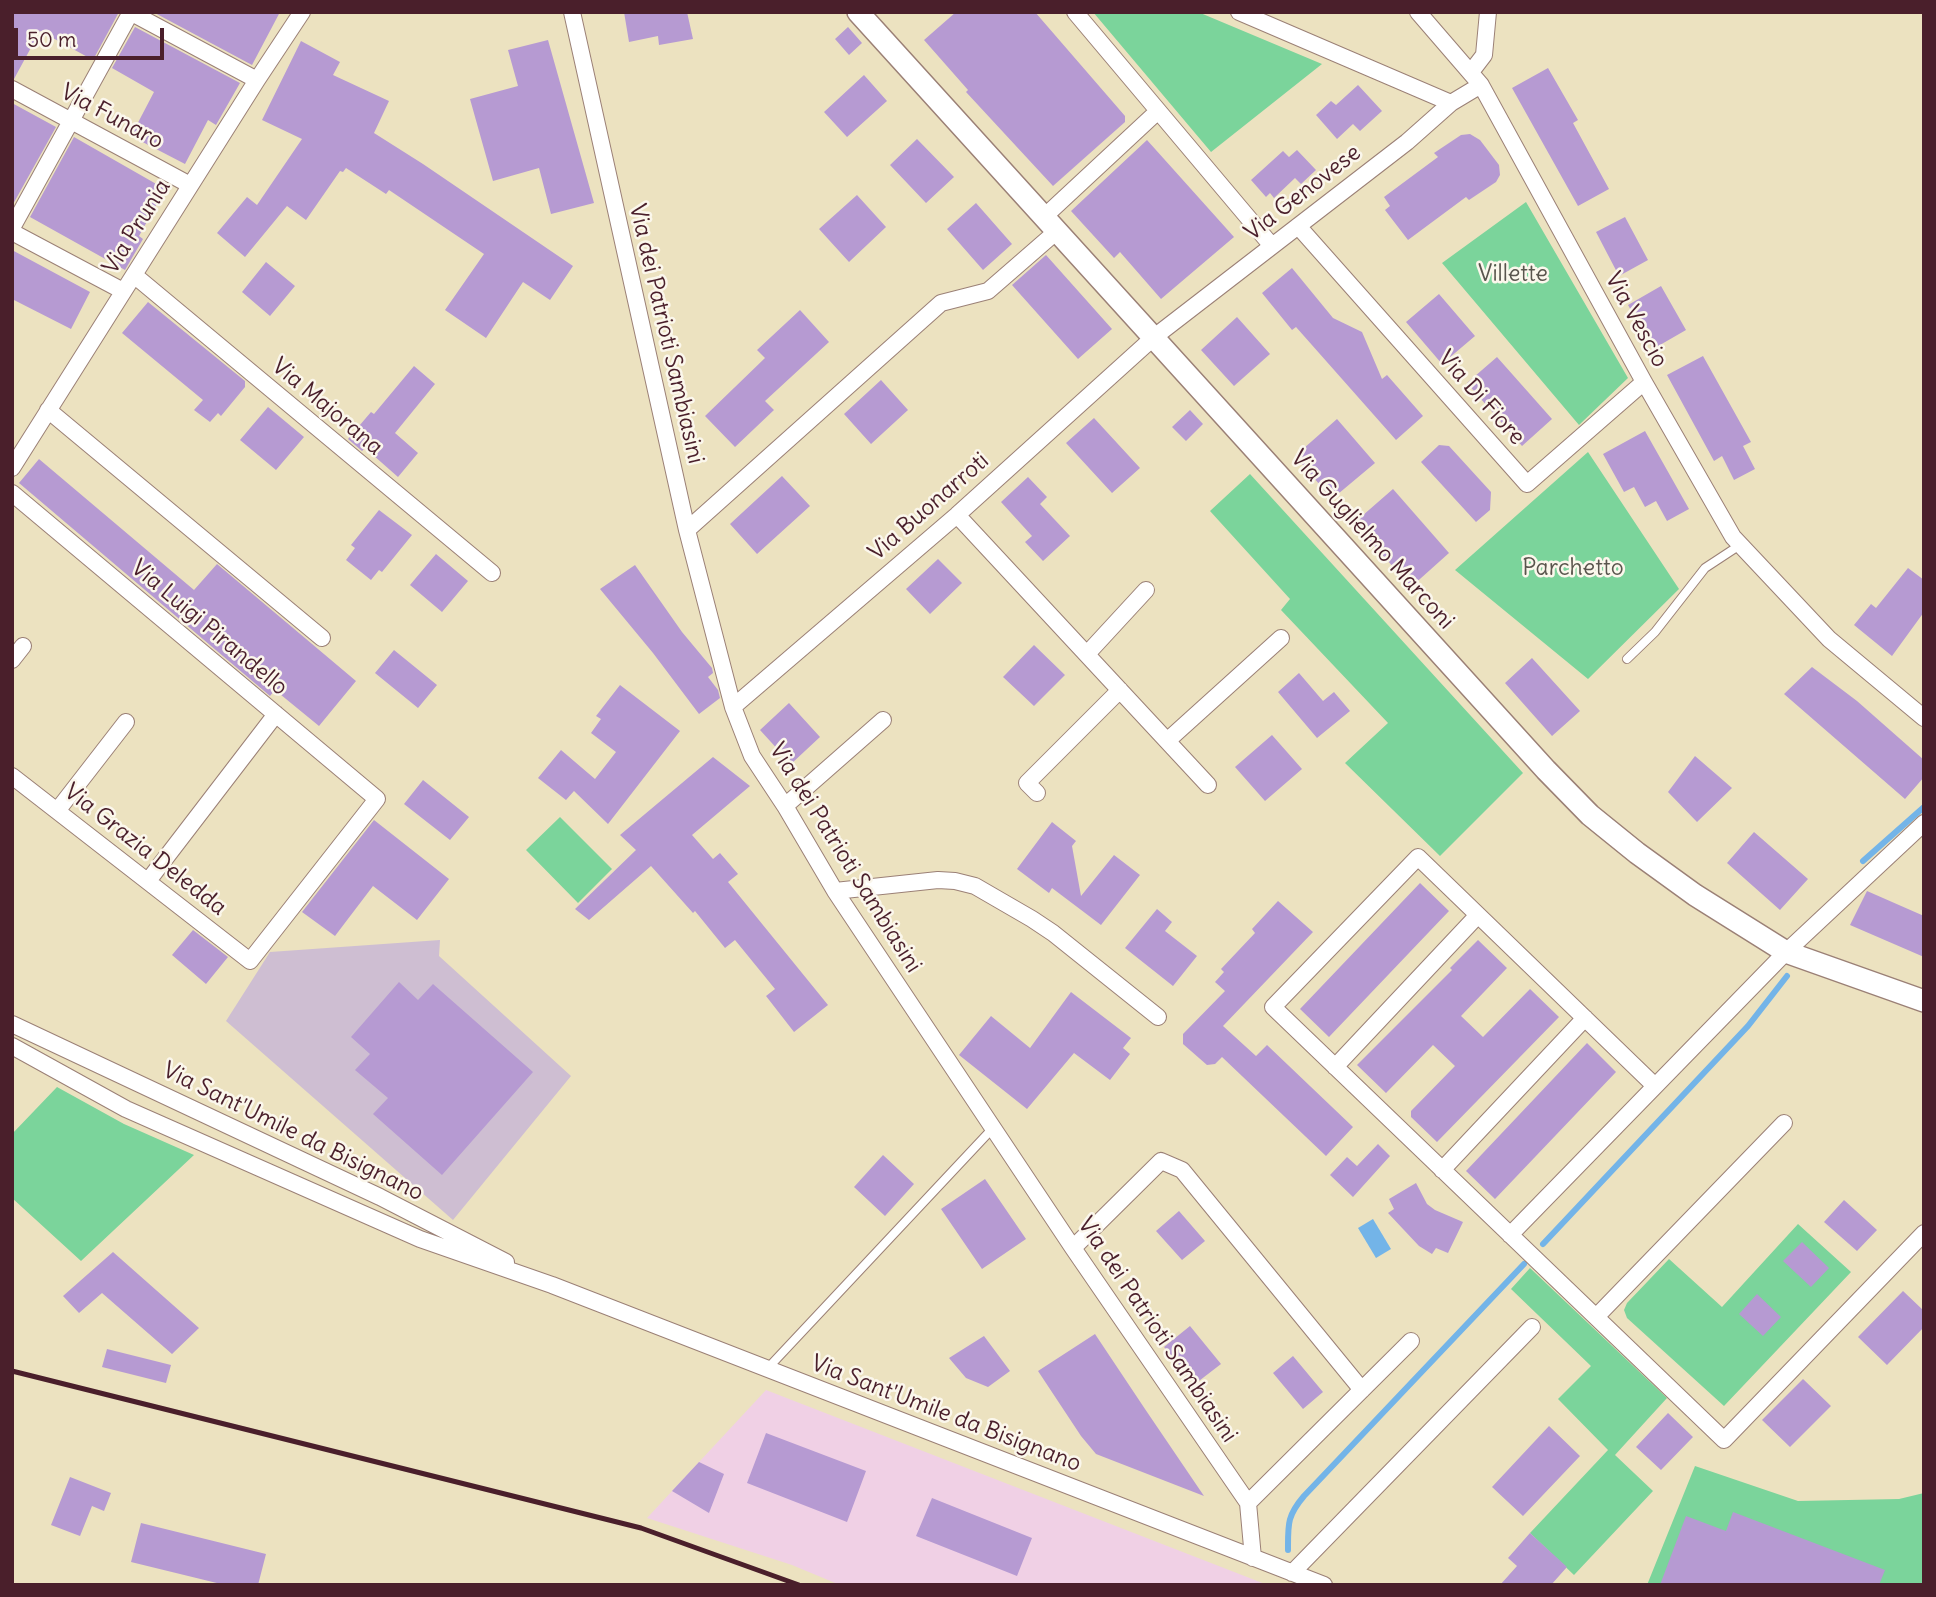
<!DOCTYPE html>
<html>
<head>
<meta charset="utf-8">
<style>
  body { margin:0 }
  #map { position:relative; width:1936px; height:1597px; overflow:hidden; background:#ece2c0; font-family:Delius,sans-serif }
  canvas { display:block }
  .frame { position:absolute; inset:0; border:14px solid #4a1f2b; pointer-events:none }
  .scale { position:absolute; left:14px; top:28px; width:150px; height:32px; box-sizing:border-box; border:4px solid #4a1f2b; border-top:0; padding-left:9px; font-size:21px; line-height:24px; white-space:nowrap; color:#4a1f2b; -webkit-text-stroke:5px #fbf7ec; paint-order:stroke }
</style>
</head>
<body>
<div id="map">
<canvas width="1936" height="1597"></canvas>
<div class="frame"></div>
<div class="scale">50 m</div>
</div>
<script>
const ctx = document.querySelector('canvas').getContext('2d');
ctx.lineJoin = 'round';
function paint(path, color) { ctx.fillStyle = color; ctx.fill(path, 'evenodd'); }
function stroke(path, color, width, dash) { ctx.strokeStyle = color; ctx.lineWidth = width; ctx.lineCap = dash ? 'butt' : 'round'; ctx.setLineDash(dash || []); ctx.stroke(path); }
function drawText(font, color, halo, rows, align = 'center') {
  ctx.font = font + ' Delius,sans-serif'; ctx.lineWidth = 5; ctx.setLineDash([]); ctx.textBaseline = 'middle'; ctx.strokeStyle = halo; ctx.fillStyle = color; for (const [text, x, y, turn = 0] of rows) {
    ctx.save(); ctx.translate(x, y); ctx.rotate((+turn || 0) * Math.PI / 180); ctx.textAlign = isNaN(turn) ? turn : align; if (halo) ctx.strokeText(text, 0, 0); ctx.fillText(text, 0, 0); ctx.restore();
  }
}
const built = new Path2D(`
  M766,1390L1265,1584V1585H840L792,1565L647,1518Z`);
const industrial = new Path2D(`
  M440,940L439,956L571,1076L453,1220L226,1021L270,952Z`);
const green = new Path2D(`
  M1093,12H1198L1322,64L1211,152Z
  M1526,202L1628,378L1579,425L1442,263Z
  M1588,452L1679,589L1588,679L1455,570Z
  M1250,474L1523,773L1440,856L1345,763L1388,723L1281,610L1290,599L1210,511Z
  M560,817L612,869L578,903L526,850Z
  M57,1087L124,1124L194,1155L81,1261L12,1198V1134Z
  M1798,1224L1851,1272L1724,1406L1627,1318L1624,1310L1627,1303L1669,1259L1722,1307Z
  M1530,1268L1667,1398L1615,1455L1653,1491L1574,1575L1530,1533L1608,1450L1558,1399L1591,1366L1511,1289Z
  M1695,1466L1798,1501L1899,1499L1924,1493V1585H1647Z`);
const water = new Path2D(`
  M1373,1219L1391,1249L1376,1258L1358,1228Z`);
const stream = new Path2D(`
  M1863,861L1924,807
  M1543,1244L1748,1026L1787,976
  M1288,1550C1288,1524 1287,1516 1304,1496L1524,1264`);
const building = new Path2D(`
  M12,12H119L93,60L40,31L14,79H12Z
  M153,12H280L252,65Z
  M624,12H687L693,39L659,45L658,36L629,42Z
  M956,12H1035L1125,116V122L1053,186L966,92L968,90L924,40Z
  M135,27L240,83L216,125L208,120L185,164L131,136L154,92L112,68Z
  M848,27L862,43L849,55L835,39Z
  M548,40L594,203L551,214L539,168L493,181L470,99L518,86L508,50Z
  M301,41L340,62L333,75L389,101L374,133L423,164L573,266L550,300L523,282L486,338L445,310L484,254L389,190L386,194L346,168L343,172L340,171L306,220L287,206L245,257L217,233L247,197L257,205L302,139L262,120Z
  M1548,68L1578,120L1573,123L1609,189L1578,206L1512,88Z
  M864,75L887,101L847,137L824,112Z
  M1358,85L1382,111L1360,131L1353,124L1337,139L1316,115L1331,101L1336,105Z
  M12,103L56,127L12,206Z
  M1470,134L1480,140L1499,165L1500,175L1496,182L1469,200L1466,197L1408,240L1385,210L1390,206L1384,197L1438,157L1434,153L1461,135Z
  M74,137L165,189L139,236L143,239L125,270L30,217Z
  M917,139L954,177L926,203L890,165Z
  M1147,140L1234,237L1161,299L1120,252L1114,258L1071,211Z
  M1297,150L1316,170L1301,184L1295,178L1274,198L1270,193L1266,197L1251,180L1283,151L1289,157Z
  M857,195L886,227L849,262L819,229Z
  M976,203L1012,244L983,270L947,229Z
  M1625,217L1648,260L1619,276L1596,232Z
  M12,250L90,292L71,329L12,299Z
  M1046,255L1112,329L1078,359L1012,285Z
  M266,262L295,286L270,316L242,292Z
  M1292,268L1333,318L1362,332L1382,379L1387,375L1423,416L1396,440L1296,327L1292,330L1262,293Z
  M1661,286L1686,330L1653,349L1628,305Z
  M1439,294L1475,336L1442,364L1406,322Z
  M148,302L245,381V387L221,416L218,413L210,422L194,410L203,400L122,333Z
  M800,310L829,342L765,401L774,410L735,447L705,416L765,358L757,350Z
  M1237,317L1270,354L1234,386L1201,350Z
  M1703,356L1751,442L1743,446L1755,469L1734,480L1722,456L1714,461L1667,375Z
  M1497,357L1552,419L1522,446L1467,383Z
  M414,366L435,384L395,433L418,453L398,477L365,448L362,451L348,439L371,412L374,414Z
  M881,380L908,410L871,444L844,414Z
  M268,407L304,437L276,470L240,440Z
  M1190,410L1203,424L1186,441L1172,427Z
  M1094,418L1140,468L1112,493L1066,443Z
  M1337,419L1375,463L1332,499L1295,456Z
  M1645,431L1689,509L1667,521L1656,501L1645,507L1634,487L1624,492L1603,454Z
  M1439,445L1449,446L1491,492L1490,510L1476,522L1421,462Z
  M39,459L194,590L217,564L356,681L319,726L275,690L270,696L19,483Z
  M782,476L810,506L757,554L730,524Z
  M1028,477L1047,497L1040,504L1070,536L1043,561L1025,542L1032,536L1001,502Z
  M1393,489L1449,553L1411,587L1354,523Z
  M379,510L412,535L382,572L379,570L371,580L346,560L355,548L351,545Z
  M436,554L468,581L442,612L410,585Z
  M938,559L962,583L930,614L906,589Z
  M635,565L682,632L712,668L713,673L708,677L718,690L720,698L699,714L653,653L600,589Z
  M1908,568L1924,580V612L1892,656L1854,625L1871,604L1876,608Z
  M1034,645L1065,675L1034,706L1003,677Z
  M394,650L437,685L418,708L375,673Z
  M1532,658L1580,711L1552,736L1505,683Z
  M1812,667L1857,701L1924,760V777L1905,799L1784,694Z
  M1299,673L1323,701L1334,692L1350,711L1317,738L1278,692Z
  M620,685L680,731L608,824L574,791L566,800L538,778L561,750L595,779L616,752L591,733L601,719L596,716Z
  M789,703L820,737L791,764L760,730Z
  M1272,735L1302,769L1265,801L1235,767Z
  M1695,756L1732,788L1697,822L1668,792Z
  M713,757L750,786L692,835L713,859L720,853L738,874L728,882L828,1005L794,1032L766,996L775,989L735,940L725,948L695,911L693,913L651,866L589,920L575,909L636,850L620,835Z
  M423,780L469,817L450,840L404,804Z
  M374,820L449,879L417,920L373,886L335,936L302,912Z
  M1052,822L1076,841L1072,846L1081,896L1114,855L1140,875L1101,925L1052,888L1049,893L1017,869Z
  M1754,832L1808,879L1780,910L1727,863Z
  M1420,883L1449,911L1329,1037L1300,1009Z
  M1867,891L1924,916V957L1850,925Z
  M1278,901L1313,932L1223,1026L1256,1056L1267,1045L1353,1127L1326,1156L1222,1057L1215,1064L1207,1065L1183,1044V1034L1225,991L1215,982L1224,972L1221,969L1255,933L1252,929Z
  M1157,909L1172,922L1165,931L1197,956L1173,986L1125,948Z
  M193,930L228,957L206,984L172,955Z
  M1478,940L1507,968L1461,1016L1483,1037L1530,989L1559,1017L1437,1142L1411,1117V1111L1455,1066L1433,1045L1386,1093L1357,1065L1452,970L1450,968Z
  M399,982L418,1000L433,984L533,1072L442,1175L373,1114L388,1098L355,1070L370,1054L351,1037Z
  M1071,992L1131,1038L1123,1048L1130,1054L1110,1080L1074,1053L1027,1109L959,1055L991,1016L1030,1048Z
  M1587,1043L1616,1072L1495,1199L1466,1171Z
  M1378,1144L1390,1156L1353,1197L1330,1175L1347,1157L1357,1166Z
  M883,1155L914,1184L885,1216L854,1187Z
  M985,1179L1026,1239L982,1269L941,1209Z
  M1416,1183L1427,1204L1435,1210L1463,1222L1448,1253L1436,1248L1432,1254L1419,1246L1388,1213L1394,1209L1389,1199Z
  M1844,1200L1877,1230L1857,1251L1824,1222Z
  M1179,1211L1205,1241L1182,1260L1156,1231Z
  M1802,1242L1829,1268L1811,1287L1783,1261Z
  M113,1252L199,1328L172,1354L102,1293L79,1313L63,1296Z
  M1903,1291L1924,1311V1327L1887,1365L1858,1337Z
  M1757,1294L1781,1317L1763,1336L1739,1314Z
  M1190,1326L1221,1364L1195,1384L1164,1347Z
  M1095,1334L1145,1409L1204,1496L1096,1454L1081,1436L1038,1371Z
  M984,1336L1010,1371L988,1387L966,1378L949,1358Z
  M107,1349L171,1365L166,1383L102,1367Z
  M1293,1356L1323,1392L1303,1409L1273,1373Z
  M1803,1379L1831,1406L1790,1447L1762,1420Z
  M1668,1413L1693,1437L1661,1470L1636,1447Z
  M1549,1426L1580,1456L1523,1516L1492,1487Z
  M766,1433L866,1471L847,1522L747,1483Z
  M699,1462L724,1474L709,1513L672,1491Z
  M70,1477L111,1493L104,1511L92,1506L80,1536L51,1525Z
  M932,1498L1032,1538L1017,1576L916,1536Z
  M1733,1512L1885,1570L1879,1585H1660L1686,1516L1726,1531Z
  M141,1523L266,1554L258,1585H225L131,1562Z
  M1530,1533L1567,1567L1551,1585H1500L1517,1566L1508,1558Z`);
const service = new Path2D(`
  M1627,659L1655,632L1705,568L1740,545
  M767,1369L993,1128`);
const minor = new Path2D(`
  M130,12L257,80
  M572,12L687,530L733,707L752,756L785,806L835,891L1073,1248L1248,1503L1253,1558
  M1075,12L1272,246
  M1239,12L1451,103
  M1418,12L1481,85L1644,382L1733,537L1829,639L1924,718
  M1471,72L1484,55L1488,12
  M12,89L190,185
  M1044,217L1158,111
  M1298,226L1527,484L1644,382
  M12,228L131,12
  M12,232L123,291
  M134,275L492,573
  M48,410L322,638
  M12,468L257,80L302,12
  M12,493L377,799L250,961L12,776
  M957,515L1208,785
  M687,530L941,303L988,291L1057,231
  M1087,654L1146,590
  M12,660L23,646
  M733,707L957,515L1153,338L1407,142L1451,103L1481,85
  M1167,741L1281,638
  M1037,793L1027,783L1120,690
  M785,806L883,720
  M57,811L126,722
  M148,881L276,714
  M835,891L938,880L955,881L975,886L1032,919L1053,933L1158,1017
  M12,1024L380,1197L506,1262
  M12,1046L126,1109L420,1239L552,1285L1324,1585
  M1335,1067L1478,915
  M1655,1086L1418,857L1273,1007L1724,1440L1924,1233
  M1442,1170L1585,1018
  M1510,1235L1786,952L1924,823
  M1073,1248L1161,1161L1182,1170L1362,1390
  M1596,1317L1784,1123
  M1248,1503L1411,1341
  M1292,1573L1532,1327`);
const secondary = new Path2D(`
  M858,12L1546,770L1590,815L1637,853L1695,895L1786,952L1924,1001`);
const rail = new Path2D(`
  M12,1371L641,1528L799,1585`);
const streetNames = [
  ["Via Funaro",112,117,28],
  ["Via Genovese",1303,193,-38],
  ["Via Prunia",137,227,-58],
  ["Via Vescio",1636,320,61],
  ["Via dei Patrioti Sambiasini",666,334,77],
  ["Via Di Fiore",1481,398,48],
  ["Via Majorana",327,407,40],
  ["Via Buonarroti",929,507,-41],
  ["Via Guglielmo Marconi",1372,540,48],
  ["Via Luigi Pirandello",209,628,40],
  ["Via Grazia Deledda",145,850,38],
  ["Via dei Patrioti Sambiasini",845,858,58],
  ["Via Sant'Umile da Bisignano",293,1132,26],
  ["Via dei Patrioti Sambiasini",1157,1330,56],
  ["Via Sant'Umile da Bisignano",946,1414,21]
];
const parkNames = [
  ["Villette",1513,274],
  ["Parchetto",1573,568]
];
paint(built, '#f0d0e5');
paint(industrial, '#cebed2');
paint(green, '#7bd49b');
paint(water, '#73b4e8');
stroke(stream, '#73b4e8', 6);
paint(building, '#b69ad2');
stroke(service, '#9b8076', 10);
stroke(minor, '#9b8076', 18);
stroke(secondary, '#9b8076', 24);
stroke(service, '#fff', 8);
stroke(minor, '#fff', 16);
stroke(secondary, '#fff', 21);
stroke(rail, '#4a1f2b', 5);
drawText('23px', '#4a1f2b', '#fbf7ec', streetNames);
drawText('23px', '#59554d', '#fbf7ec', parkNames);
</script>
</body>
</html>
